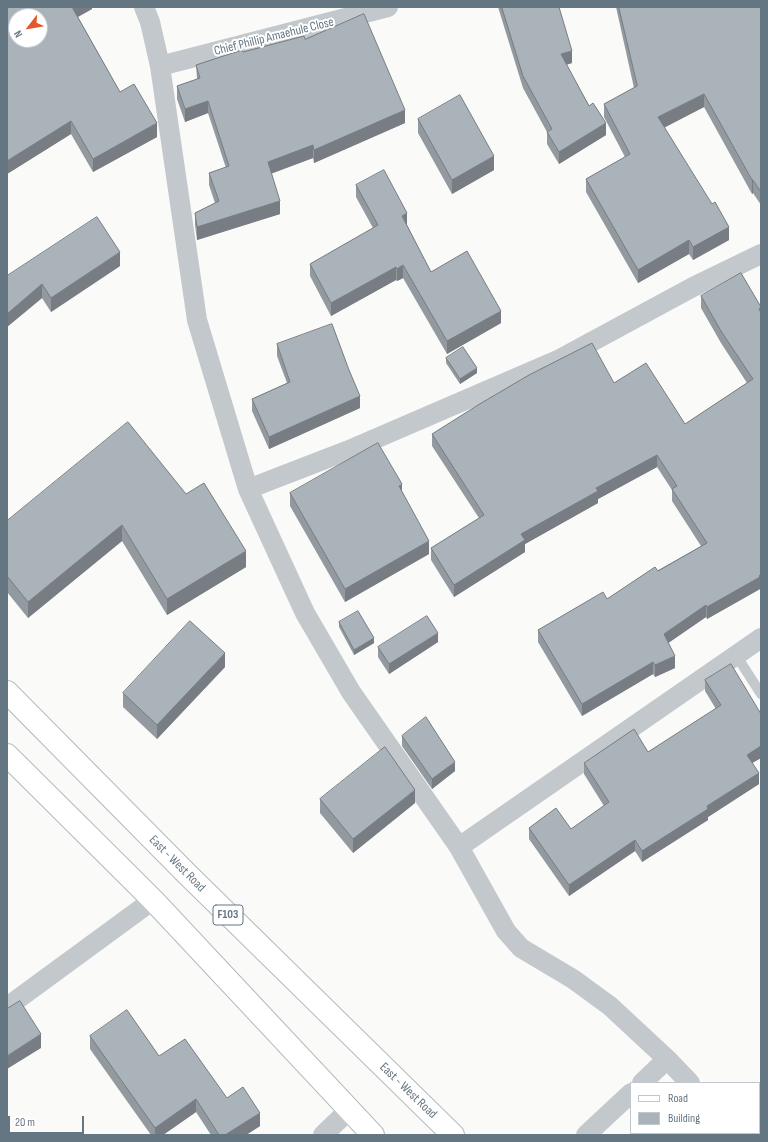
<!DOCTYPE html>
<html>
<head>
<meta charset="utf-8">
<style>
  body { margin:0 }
  #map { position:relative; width:768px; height:1142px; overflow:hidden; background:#fafaf8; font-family:"Sofia Sans Condensed",sans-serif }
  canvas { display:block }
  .frame { position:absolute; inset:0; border:8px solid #657683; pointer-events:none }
  .legend { position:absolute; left:630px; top:1082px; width:130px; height:52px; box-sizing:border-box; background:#fff; border:1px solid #c1c8cd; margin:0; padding:5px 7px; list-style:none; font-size:12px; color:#657683 }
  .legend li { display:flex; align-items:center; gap:8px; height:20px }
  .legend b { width:20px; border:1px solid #c1c8cd }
  .north { position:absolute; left:8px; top:8px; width:40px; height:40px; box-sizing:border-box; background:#fff; border:1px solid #c1c8cd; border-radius:50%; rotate:239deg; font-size:11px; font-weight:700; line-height:16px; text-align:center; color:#657683 }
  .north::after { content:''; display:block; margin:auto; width:14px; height:18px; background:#e4572e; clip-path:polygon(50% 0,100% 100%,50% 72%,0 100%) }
  .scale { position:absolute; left:8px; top:1116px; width:76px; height:18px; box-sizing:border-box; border:2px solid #657683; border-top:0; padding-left:5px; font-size:12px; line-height:14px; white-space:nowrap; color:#657683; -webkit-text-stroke:3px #fff; paint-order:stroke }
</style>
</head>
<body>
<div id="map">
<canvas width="768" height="1142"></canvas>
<div class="frame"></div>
<ul class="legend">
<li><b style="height:5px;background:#fff"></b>Road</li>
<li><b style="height:11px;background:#aab3b9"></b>Building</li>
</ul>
<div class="north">N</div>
<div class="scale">20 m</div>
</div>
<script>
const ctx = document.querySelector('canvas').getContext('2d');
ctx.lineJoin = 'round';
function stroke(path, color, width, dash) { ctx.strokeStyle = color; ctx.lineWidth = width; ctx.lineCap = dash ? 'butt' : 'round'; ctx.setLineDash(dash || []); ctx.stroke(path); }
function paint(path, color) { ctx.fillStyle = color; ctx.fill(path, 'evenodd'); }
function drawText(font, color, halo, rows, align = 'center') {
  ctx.font = font + ' "Sofia Sans Condensed",sans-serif'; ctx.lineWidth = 4; ctx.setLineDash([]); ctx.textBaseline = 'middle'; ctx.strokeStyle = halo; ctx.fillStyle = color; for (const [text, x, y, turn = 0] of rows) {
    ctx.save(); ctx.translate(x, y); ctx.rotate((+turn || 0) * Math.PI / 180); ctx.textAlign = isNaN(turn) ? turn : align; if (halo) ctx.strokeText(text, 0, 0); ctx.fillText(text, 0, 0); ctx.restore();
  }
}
const service = new Path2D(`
  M736,655L761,694`);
const minor = new Path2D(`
  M144,7L150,22L160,66L197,320L248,489L305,613L351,692L459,847L506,931L521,948L573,979L610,1006L667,1059L690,1083
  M160,66L388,7
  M248,489L354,448L558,360L693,287L761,254
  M459,847L761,638
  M7,1007L153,900
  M642,1083L667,1059
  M736,1133L738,1135
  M323,1135L349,1110
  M586,1135L631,1093`);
const primary = new Path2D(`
  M7,692L186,873L453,1135
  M7,755L153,900L373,1135`);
const wall = new Path2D(`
  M7,7H92V9L78,17L120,92L157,137L93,172L71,134L7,174Z
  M498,7H559L572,63L566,65L606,135L559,164L547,144V132L523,88Z
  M616,7H761V205L753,193L752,194L704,107L664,127L729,240L693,260L689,254L638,283L586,192V179L625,157L604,117V104L634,88Z
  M305,39L405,123L314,163L313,158L271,173L280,214L197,240L195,225V213L215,203L209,185V173L226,168L208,113L185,122L177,99V86L197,79L196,65L243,52Z
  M418,119L494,170L452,194L418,133Z
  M356,185L407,225L431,272L501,323L447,354L403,278L397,281L396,280L331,316L310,276V264L373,228L356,197Z
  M120,266L51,312L42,298L7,327V276Z
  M701,296L761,307L760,589L707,619L706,617L668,643L675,668L655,677L653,674L582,716L538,642V630L607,599L701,546L672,501V490L657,467L598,499V503L525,544V552L454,597L431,560V548L479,518L432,446V434L614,383L685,424L747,383L721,343L701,308Z
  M277,344L360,408L269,449L252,411V399L287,383L277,356Z
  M446,358L477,373L460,384L446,363Z
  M402,491L429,554L345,602L290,506V493Z
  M186,494L246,567L167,615L122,541L28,618L7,592V521Z
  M339,622L374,643L354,655L339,627Z
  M438,642L389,674L378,657V647Z
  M225,667L157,739L123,707V693Z
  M705,680L761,714V758L752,763L759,784L708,817V820L642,862L635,851L569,896L529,839V828L571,829L604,806L584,774V763L648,752L716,709L705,691Z
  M402,736L455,771L432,789L402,746Z
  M320,799L415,803L353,853L320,813Z
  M90,1036L159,1056L227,1098L260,1126L246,1135H211L196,1112L163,1135H151L90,1049Z`);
const shadedWall = new Path2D(`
  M72,7H92V9L72,20Z
  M572,51V63L561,66V54Z
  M704,94V107L658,131V117Z
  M208,101V113L185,122V109Z
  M405,110V123L314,163V150Z
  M71,121V134L7,174V161Z
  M157,123V137L93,172V159Z
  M606,123V135L559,164V152Z
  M313,145V158L268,175V162Z
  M494,156V170L452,194V180Z
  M752,180H753V193L752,194Z
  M280,201V214L197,240V227Z
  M407,213V226L402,216Z
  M729,227V240L693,260V247Z
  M689,240V254L638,283V270Z
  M120,252V266L51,312V298Z
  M403,265V278L397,281V269Z
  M396,267V280L331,316V303Z
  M42,284V298L7,327V314Z
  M501,311V323L447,354V341Z
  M477,368V373L460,384V379Z
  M360,396V408L269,449V437Z
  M657,455V467L598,499V503L525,544V552L454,597V585L521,534L596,488Z
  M402,484V498L399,486Z
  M122,525V541L28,618V602Z
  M429,541V554L345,602V589Z
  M246,551V567L167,615V599Z
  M761,574V586L760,587V589L707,619V607Z
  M706,605V617L664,646V634Z
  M438,633V642L389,674V664Z
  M374,638V643L354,655V650Z
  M225,653V667L157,739V725Z
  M675,656V668L655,677V665Z
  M653,662V674L582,716V704Z
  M761,746V758L747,766V755Z
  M455,762V771L432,789V779Z
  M759,773V784L708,817V820L642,862V851L707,806Z
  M415,790V803L353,853V839Z
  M635,840V851L569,896V885Z
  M41,1034V1048L7,1069V1056Z
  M196,1099V1112L163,1135H155V1128Z
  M260,1113V1126L246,1135H225Z`);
const building = new Path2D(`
  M7,7H72L120,92L134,84L157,123L93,159L71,121L7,161ZM16,16H40V40H16Z
  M502,7H559L572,51L561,54L589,106L593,103L606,123L559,152L547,132L552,129L523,76Z
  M619,7H761V192L753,180H752L704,94L658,117L712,204L715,202L729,227L693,247L689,240L638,270L586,179L630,154L604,104L637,86Z
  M364,14L405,110L314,150L313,145L268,162L280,201L197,227L195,213L219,201L209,173L229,166L208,101L185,109L177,86L200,78L196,65L242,50L243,52L304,36L305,39Z
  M460,95L494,156L452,180L418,119Z
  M384,170L407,213L402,216L431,272L467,251L501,311L447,341L403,265L397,269L396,267L331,303L310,264L378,225L356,185Z
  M97,217L120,252L51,298L42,284L7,314V276Z
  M741,273L761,307L759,309L761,313V574L759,576L760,577L707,607L706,605L664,634L675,656L655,665L653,662L582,704L538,630L603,592L607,599L655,567L658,571L707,543L672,489L677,486L657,455L596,488L598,491L521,534L525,540L454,585L431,548L484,515L432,434L478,405L529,375L592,343L614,383L646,363L685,424L753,379L721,331L701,296Z
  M332,324L349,370L360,396L269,437L252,399L290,382L277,344Z
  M463,347L477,368L460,379L446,358Z
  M128,422L186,494L204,483L246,551L167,599L122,525L28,602L7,576V521Z
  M378,443L402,484L399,486L429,541L345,589L290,493Z
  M358,611L374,638L354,650L339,622Z
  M427,616L438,633L389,664L378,647Z
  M190,621L225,653L157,725L123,693Z
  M731,664L761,714V746L747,755L759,773L707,806L708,809L642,851L635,840L569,885L529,828L556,808L571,829L609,802L584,763L634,729L648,752L721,705L705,680Z
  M426,717L455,762L432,779L402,736Z
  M385,747L415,790L353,839L320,799Z
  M20,1001L41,1034L7,1056V1009Z
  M127,1010L159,1056L185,1039L227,1098L243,1087L260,1113L225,1135H219L196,1099L155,1128L90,1036Z
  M646,1133H718L720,1135H644Z`);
const shields = [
  [228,915,30]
];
const shieldNames = [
  ["F103",228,915]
];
const streetNames = [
  ["Chief Phillip Amaehule Close",274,37,-14],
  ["East - West Road",177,864,45],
  ["East - West Road",408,1091,44]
];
stroke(primary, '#b5babe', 24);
stroke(service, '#c3c8cc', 10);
stroke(minor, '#c3c8cc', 20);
stroke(primary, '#fff', 22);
paint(wall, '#929a9f');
paint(shadedWall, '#777d82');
paint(building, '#aab3b9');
stroke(building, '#777d82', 1);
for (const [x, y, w] of shields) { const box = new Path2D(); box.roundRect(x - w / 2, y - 10, w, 20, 3); ctx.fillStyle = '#fff'; ctx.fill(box); stroke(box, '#657683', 1); }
drawText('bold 12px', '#657683', null, shieldNames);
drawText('13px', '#657683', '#fff', streetNames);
</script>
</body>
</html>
